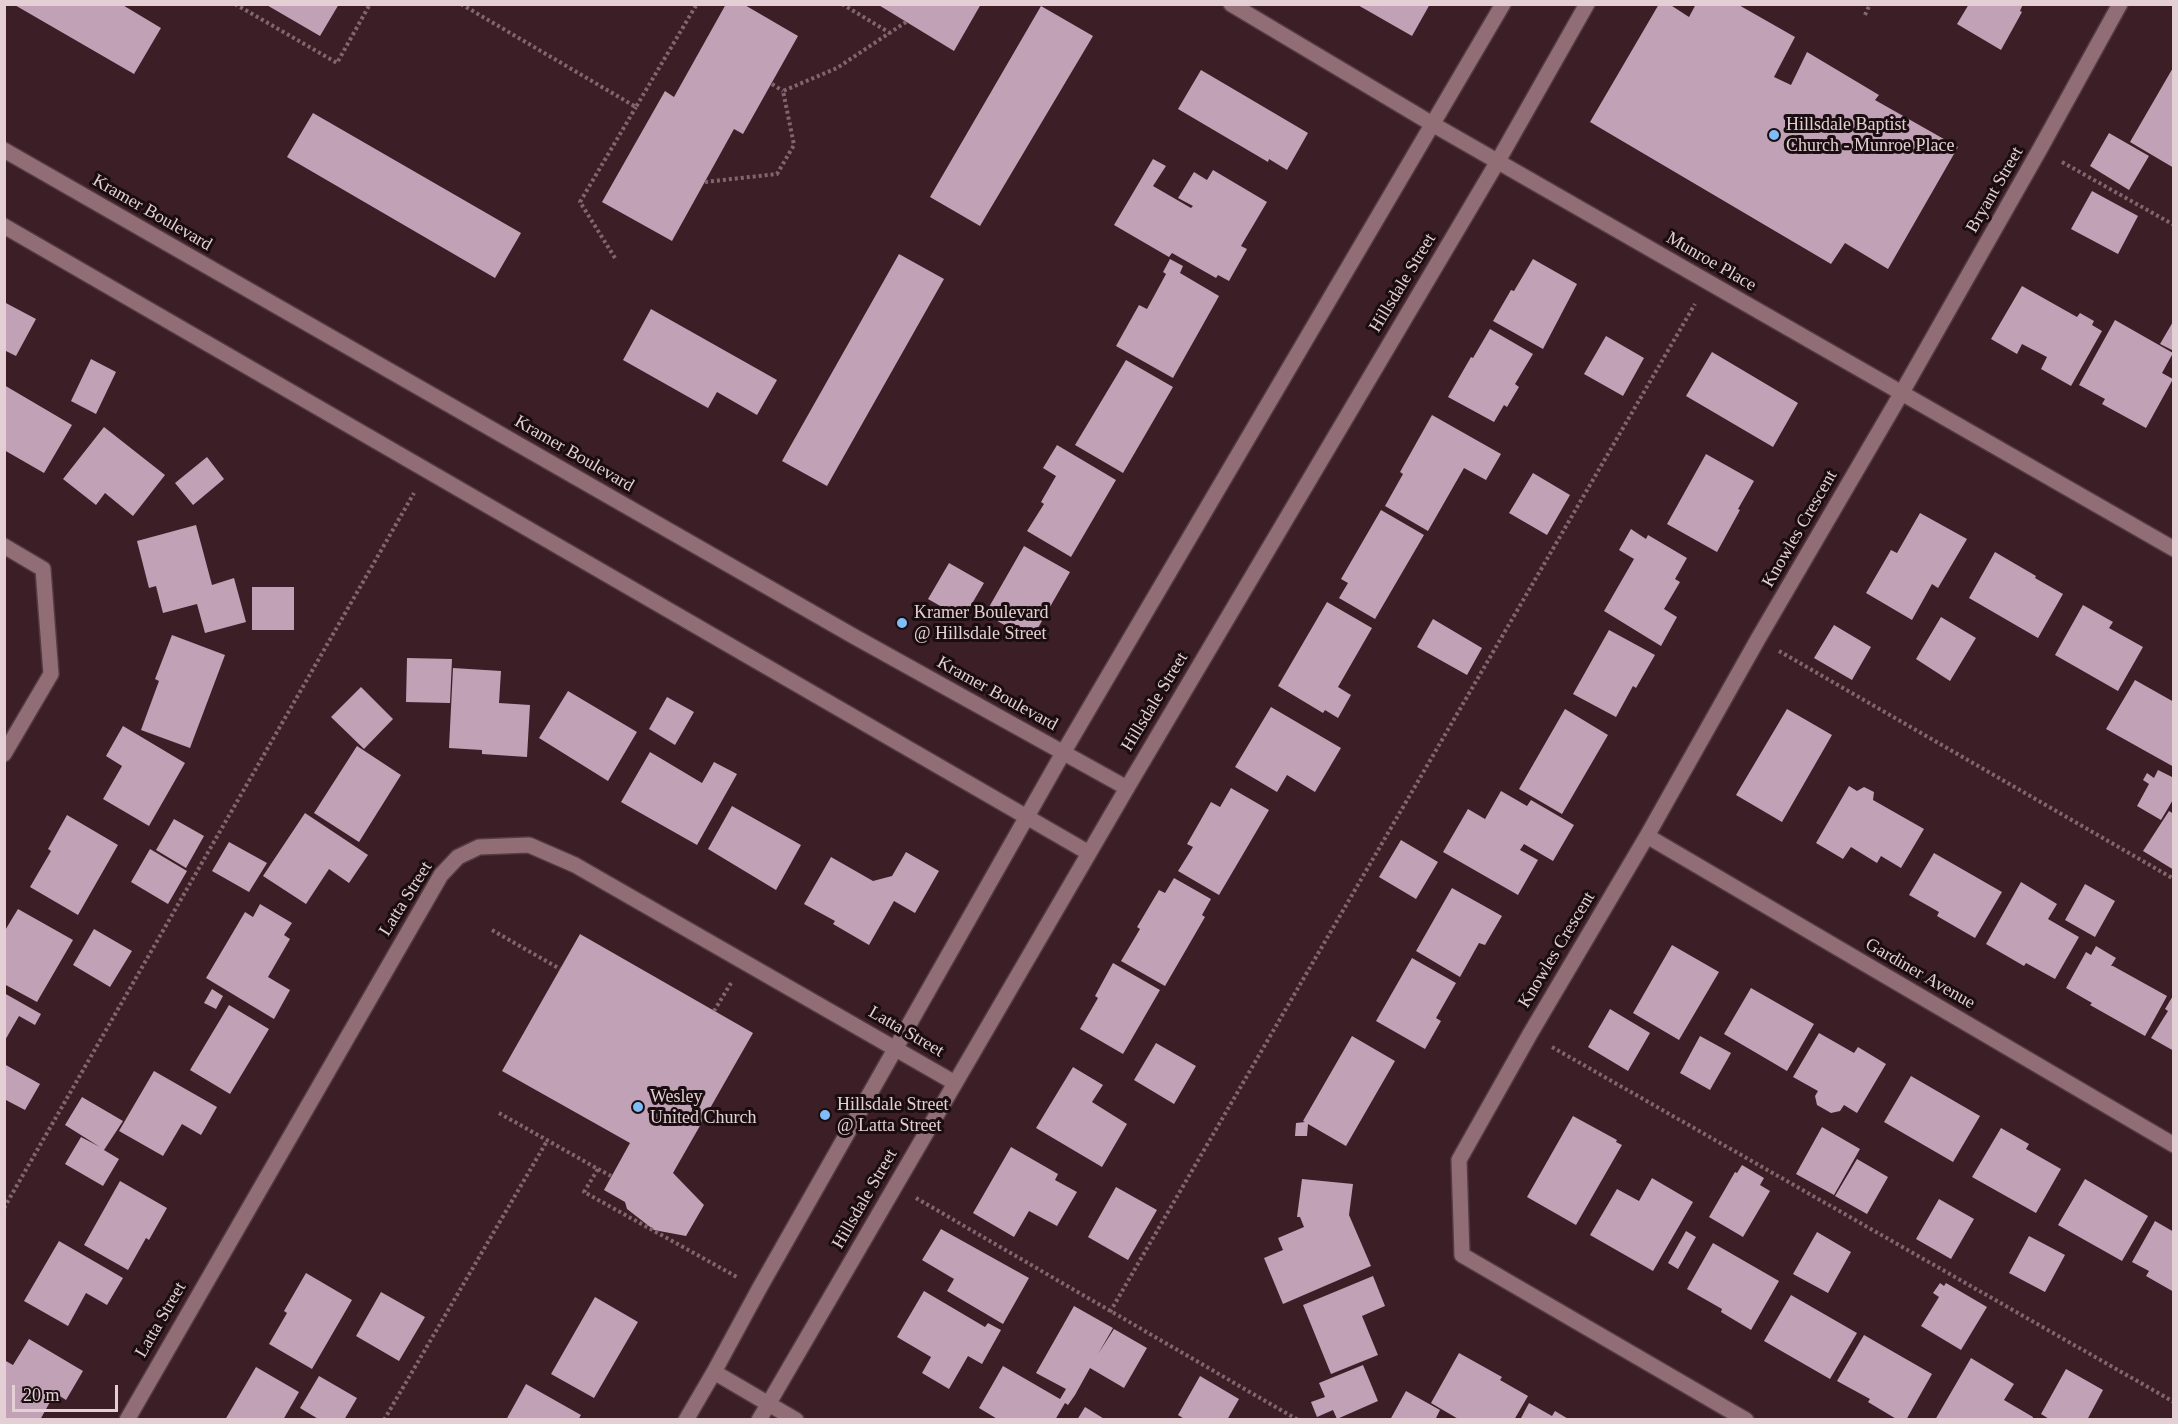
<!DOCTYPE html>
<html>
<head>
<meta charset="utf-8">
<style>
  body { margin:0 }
  #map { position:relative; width:2178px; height:1424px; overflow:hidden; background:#3c1e27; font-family:Georgia,serif }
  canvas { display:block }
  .frame { position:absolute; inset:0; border:6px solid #e4cfd4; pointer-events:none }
  .scale { position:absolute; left:12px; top:1385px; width:106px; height:27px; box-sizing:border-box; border:3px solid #e4cfd4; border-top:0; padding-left:8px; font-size:18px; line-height:21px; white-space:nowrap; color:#e4cfd4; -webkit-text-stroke:4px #1a0d10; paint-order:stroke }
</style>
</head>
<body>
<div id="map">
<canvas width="2178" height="1424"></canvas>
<div class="frame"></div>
<div class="scale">20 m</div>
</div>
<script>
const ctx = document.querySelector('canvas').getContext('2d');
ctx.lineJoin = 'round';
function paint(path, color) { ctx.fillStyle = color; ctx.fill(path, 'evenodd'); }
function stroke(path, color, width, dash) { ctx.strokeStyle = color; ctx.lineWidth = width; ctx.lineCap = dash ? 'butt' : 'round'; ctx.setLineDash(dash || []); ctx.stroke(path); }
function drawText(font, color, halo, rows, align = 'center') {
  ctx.font = font + ' Georgia,serif'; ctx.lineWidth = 6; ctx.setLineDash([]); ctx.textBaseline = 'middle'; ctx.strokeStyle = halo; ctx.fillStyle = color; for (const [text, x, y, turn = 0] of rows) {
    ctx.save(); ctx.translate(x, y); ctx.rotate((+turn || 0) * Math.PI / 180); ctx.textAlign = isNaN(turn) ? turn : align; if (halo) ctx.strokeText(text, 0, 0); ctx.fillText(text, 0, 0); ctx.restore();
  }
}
const building = new Path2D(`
  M13,4H121L161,28L134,74Z
  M265,4H339L320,36Z
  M726,4H743L798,36L743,134L734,129L672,241L602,202L665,91L674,97Z
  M877,4H981L954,51Z
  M1356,4H1430L1412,36Z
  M1659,4H1669L1689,17L1696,4H1737L1795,37L1774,77L1791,85L1807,52L1879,95L1875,100L1958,147L1888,269L1845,243L1831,264L1590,122Z
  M1969,4H2023L2020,11L2022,12L2001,50L1957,24Z
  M1041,6L1093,36L980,226L930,197Z
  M2174,66V168L2130,142Z
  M1201,70L1308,133L1287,170L1269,159L1268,162L1178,109Z
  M313,113L521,233L495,278L287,157Z
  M2109,133L2149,156L2129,190L2090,166Z
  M1153,159L1166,166L1153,186L1191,208L1193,206L1178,198L1194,172L1207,180L1213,170L1267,202L1241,246L1247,249L1229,281L1218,275L1216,278L1172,253L1169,257L1114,225Z
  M2092,191L2138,216L2118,254L2071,229Z
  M899,254L944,279L827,486L782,461Z
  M1170,259L1183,266L1180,273L1219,296L1173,378L1116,346L1139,305L1147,309L1166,274L1163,272Z
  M1533,259L1577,284L1543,349L1493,321L1511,290L1514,291Z
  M2022,286L2077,317L2080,313L2094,321L2092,325L2102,331L2071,386L2041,369L2047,357L2022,344L2017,354L1991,339Z
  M4,302L36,319L16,356L4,350Z
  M651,309L777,380L757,415L717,392L708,408L623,360Z
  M2115,320L2173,353L2162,373L2173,379L2146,428L2102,404L2105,399L2079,385Z
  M2174,320V351L2160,344Z
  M1490,329L1533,354L1515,384L1519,387L1507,407L1504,405L1494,422L1448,397L1471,357L1473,358Z
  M1606,336L1644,358L1623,396L1584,374Z
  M1712,352L1798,403L1773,447L1686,396Z
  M91,359L116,372L96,414L71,401Z
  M1126,360L1173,387L1123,473L1075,445Z
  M4,385L72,425L44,473L4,450Z
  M1432,415L1501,454L1486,480L1464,468L1428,531L1385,506L1403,474L1400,472Z
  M104,427L165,475L133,516L105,493L96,505L63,479Z
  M1057,445L1116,480L1071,557L1027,531L1044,504L1041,502L1056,476L1043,468Z
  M1706,454L1754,481L1738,509L1740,510L1717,552L1667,524Z
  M207,457L224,479L193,505L175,483Z
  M1533,473L1570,495L1547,535L1509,513Z
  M1381,510L1424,535L1375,619L1339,598L1348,583L1341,579Z
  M1920,513L1967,539L1938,588L1932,584L1912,620L1866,593L1891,550L1897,553Z
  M196,525L212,585L234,578L246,622L205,633L197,604L163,613L156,586L149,588L137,541Z
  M1631,529L1646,539L1648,535L1687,558L1675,579L1680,582L1664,609L1677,617L1661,646L1604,611L1634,559L1619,550Z
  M1024,546L1070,572L1031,640L985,614Z
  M1995,552L2036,576L2035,578L2063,594L2038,638L1969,598Z
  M949,563L984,583L963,619L928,599Z
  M252,587H294V630H252Z
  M1327,602L1372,628L1338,687L1351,695L1338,718L1325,710L1323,713L1278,686Z
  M2083,605L2113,622L2109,628L2143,647L2118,691L2055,655Z
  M1941,617L1976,638L1950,681L1916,659Z
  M1433,619L1482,648L1467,675L1417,647Z
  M1834,625L1871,647L1852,680L1814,658Z
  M1609,630L1655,655L1636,688L1633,686L1616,717L1573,694Z
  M172,635L225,655L190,748L141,730L159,681L155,679Z
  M407,658L452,659L450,703L406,702Z
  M453,668L501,671L499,703L530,705L527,757L482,754V750L449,748Z
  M2135,680L2174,702V767L2106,729Z
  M361,687L393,719L364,749L331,717Z
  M568,691L637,732L608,781L539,738Z
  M667,697L694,712L675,745L649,729Z
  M1271,707L1341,748L1315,792L1287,775L1277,792L1235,767Z
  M1565,709L1608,735L1562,814L1519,789Z
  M1787,709L1832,735L1782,822L1736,795Z
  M123,726L185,763L149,826L103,799L122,766L106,756Z
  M357,746L401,775L359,842L314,813Z
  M650,752L702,783L714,762L737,774L697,845L621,802Z
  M2158,770L2174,778V798L2161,820L2137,806L2149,784L2143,780L2147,773L2154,778Z
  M1849,786L1857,791L1864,787L1874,792L1873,800L1924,829L1901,868L1881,856L1877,863L1851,847L1843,859L1816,843Z
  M1231,788L1269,810L1219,895L1178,871L1193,847L1187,844L1211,802L1220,807Z
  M1501,791L1527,806L1531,800L1574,825L1553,861L1524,844L1520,850L1538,860L1518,895L1443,852L1468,809L1485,819Z
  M732,806L801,845L776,890L708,849Z
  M2169,811L2174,814V870L2143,851Z
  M305,813L368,855L349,883L329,869L306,904L263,876Z
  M67,815L118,845L78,915L30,887L51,851L48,849Z
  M174,819L204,836L186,868L156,850Z
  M1401,840L1438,862L1416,899L1379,877Z
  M229,842L267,863L249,892L212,871Z
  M150,849L187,871L168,904L131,882Z
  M906,852L939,871L915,913L894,901L869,945L833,924L835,921L804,904L831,857L873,881L892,876Z
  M1934,853L2002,892L1975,938L1937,916L1939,912L1909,895Z
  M1174,878L1211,899L1202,915L1205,917L1165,986L1121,961L1140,929L1137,927L1159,890L1165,893Z
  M2021,882L2057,904L2048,919L2079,937L2055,979L2026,963L2024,966L1986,944Z
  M2085,884L2115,901L2095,937L2065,920Z
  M1452,888L1502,916L1485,945L1479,943L1460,977L1416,951Z
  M260,904L292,923L284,935L290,939L268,977L290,990L274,1019L206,978L245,912L253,917Z
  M18,909L73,940L37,1002L4,984V932Z
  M94,929L132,951L110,987L73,965Z
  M580,934L753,1033L673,1173L704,1205L686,1236L654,1230L627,1209L625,1202L604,1190L630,1143L502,1071Z
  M1672,945L1719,972L1679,1040L1633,1013Z
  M2096,946L2116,958L2111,966H2113L2167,996L2145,1036L2090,1005L2092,1003L2066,988L2086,952L2091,955Z
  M1412,958L1456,983L1436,1018L1441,1021L1425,1049L1376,1021Z
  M1113,963L1160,990L1123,1054L1080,1029L1098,998L1095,996Z
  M1751,988L1814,1024L1787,1071L1724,1034Z
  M212,989L223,996L216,1009L204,1003Z
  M4,993L41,1014L35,1025L19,1016L4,1042Z
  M2174,994V1051L2151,1038L2168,1011L2165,1009Z
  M229,1005L269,1029L230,1094L190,1070Z
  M1610,1009L1650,1033L1628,1071L1588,1047Z
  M1819,1033L1854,1053L1858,1047L1886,1064L1857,1113L1844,1105L1840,1111L1831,1113L1817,1105L1815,1096L1818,1091L1793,1077Z
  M1352,1036L1395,1061L1346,1146L1308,1124L1307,1136H1295L1296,1123L1305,1122L1303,1121Z
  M1700,1036L1731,1053L1710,1090L1680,1073Z
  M1156,1043L1196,1066L1174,1104L1134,1080Z
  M4,1064L40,1084L25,1110L4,1099Z
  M1073,1067L1103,1085L1092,1102L1127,1124L1102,1167L1036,1128Z
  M154,1071L217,1107L201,1135L182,1124L163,1156L119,1131Z
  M1911,1076L1980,1116L1953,1162L1884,1122Z
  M82,1097L123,1121L104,1150L119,1159L103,1186L65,1164L81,1137L100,1147L65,1125Z
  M1573,1116L1617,1140L1616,1142L1622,1145L1576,1225L1527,1197Z
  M1822,1127L1860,1149L1834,1195L1796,1174Z
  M2001,1128L2029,1144L2026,1149L2061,1169L2036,1213L1972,1177Z
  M1011,1147L1058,1174L1055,1180L1077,1192L1057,1226L1029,1211L1014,1237L973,1213Z
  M1857,1159L1888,1177L1867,1214L1835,1196Z
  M1742,1165L1764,1178L1760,1185L1770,1191L1743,1237L1709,1217L1735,1172L1737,1173Z
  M1652,1178L1693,1202L1653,1271L1590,1235L1617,1189L1639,1201Z
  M1302,1179L1353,1184L1349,1215L1371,1266L1283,1304L1264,1258L1283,1250L1278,1238L1304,1227L1300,1217H1297Z
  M2085,1179L2148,1216L2122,1261L2058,1225Z
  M120,1181L167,1208L149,1240L146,1238L128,1270L84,1245Z
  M1116,1187L1157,1210L1128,1260L1088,1237Z
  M1939,1199L1974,1219L1951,1259L1916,1239Z
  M2155,1221L2174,1232V1292L2146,1276L2149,1271L2132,1262Z
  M941,1229L1029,1278L1003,1324L947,1291L954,1279L922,1260Z
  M1686,1231L1696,1237L1678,1269L1668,1263Z
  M1817,1232L1851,1252L1828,1293L1793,1274Z
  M2029,1236L2065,1255L2045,1292L2009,1273Z
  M59,1241L123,1278L107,1305L86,1293L68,1326L24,1301Z
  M1713,1243L1779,1281L1751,1330L1721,1312L1722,1309L1687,1289Z
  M306,1273L352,1300L312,1369L269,1344L287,1313L284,1311Z
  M1373,1276L1385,1306L1362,1316L1378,1355L1331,1374L1303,1305Z
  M1940,1283L1944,1286L1946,1283L1987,1307L1961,1350L1921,1326L1939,1297L1933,1293Z
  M924,1291L985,1327L988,1323L1001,1330L982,1364L968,1356L949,1389L922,1373L931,1357L897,1337Z
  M381,1292L425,1317L399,1361L356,1336Z
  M1791,1295L1857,1333L1830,1379L1764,1341Z
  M595,1297L638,1322L594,1398L551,1374Z
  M1074,1306L1113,1328L1098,1354L1114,1329L1147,1348L1124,1388L1090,1368L1075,1395L1068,1405L1065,1403L1055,1420H999L979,1408L1003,1366L1060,1399L1066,1389L1036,1373Z
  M1864,1335L1932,1374L1906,1420H1898L1868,1402L1870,1399L1837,1381Z
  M29,1339L83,1371L66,1400L55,1393L40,1420H4V1360L13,1365Z
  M1459,1353L1502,1377L1500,1380L1528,1396L1514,1420H1460L1431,1403Z
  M1971,1358L2014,1384L2004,1400L2033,1417L2032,1420H1935Z
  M1363,1365L1378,1401L1337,1419L1333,1410L1317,1417L1311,1402L1325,1397L1319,1383Z
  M256,1367L299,1392L283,1420H225Z
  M2066,1369L2103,1390L2087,1420H2051L2041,1414Z
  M319,1376L357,1398L344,1420H320L300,1408Z
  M1200,1376L1239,1399L1227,1420H1186L1178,1415Z
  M526,1384L581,1415L578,1420H506Z
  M1406,1391L1440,1410L1435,1420H1390Z
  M1529,1403L1552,1416L1555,1411L1570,1420H1520Z
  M1085,1407L1106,1420H1077Z`);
const path = new Path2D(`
  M235,4L337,63L370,4
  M461,4L636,107L695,7L700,4
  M842,4L890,33
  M1865,15L1870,4
  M772,84L783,91
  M2062,162L2174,225
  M705,182L777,174L794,145L783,91L837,68L906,22
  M615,258L580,202L636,107
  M1779,651L2174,879
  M492,930L560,969
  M714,1011L731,983
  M1552,1047L2174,1402
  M499,1113L598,1169L584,1192L737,1277
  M598,1169L611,1176
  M916,1198L1298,1420
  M4,1208L414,493
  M1110,1312L1695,304
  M384,1420L547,1141`);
const street = new Path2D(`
  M1231,4L1434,125L2174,549
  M4,546L43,569L51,674L4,754
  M1063,753L1503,4
  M1127,788L1498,161L1587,4
  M1647,836L2174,1145
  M127,1420L441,875L458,857L479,847L529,845L575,865L955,1083
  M1746,1420L1462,1255L1459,1160L1530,1034L1647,836L1758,639L1901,394L2040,149L2120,4`);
const secondary = new Path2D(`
  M4,150L855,637L1127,788L759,1420
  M4,226L1089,853
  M714,1372L796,1420
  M686,1420L714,1372L759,1289L1063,753`);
const markers = [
  [1774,135,6,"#7fbdf9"],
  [902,623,6,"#7fbdf9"],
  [638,1107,6,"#7fbdf9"],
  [825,1115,6,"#7fbdf9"]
];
const poiNames = [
  ["Hillsdale Baptist",1786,125],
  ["Church - Munroe Place",1786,146],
  ["Kramer Boulevard",914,613],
  ["@ Hillsdale Street",914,634],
  ["Wesley",650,1097],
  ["United Church",650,1118],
  ["Hillsdale Street",837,1105],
  ["@ Latta Street",837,1126]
];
const streetNames = [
  ["Bryant Street",1995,190,-60],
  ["Kramer Boulevard",152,213,30],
  ["Munroe Place",1711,262,30],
  ["Hillsdale Street",1403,283,-59],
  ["Kramer Boulevard",574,454,30],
  ["Knowles Crescent",1800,529,-60],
  ["Kramer Boulevard",997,694,29],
  ["Hillsdale Street",1155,702,-59],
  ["Latta Street",406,899,-58],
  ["Knowles Crescent",1557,950,-59],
  ["Gardiner Avenue",1920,974,30],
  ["Latta Street",906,1032,30],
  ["Hillsdale Street",865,1199,-60],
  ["Latta Street",161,1320,-60]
];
paint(building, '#c1a1b6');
stroke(street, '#543a43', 18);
stroke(secondary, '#543a43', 18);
stroke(path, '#80666d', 4, [3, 3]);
stroke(street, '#916d76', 15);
stroke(secondary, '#916d76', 15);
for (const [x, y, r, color] of markers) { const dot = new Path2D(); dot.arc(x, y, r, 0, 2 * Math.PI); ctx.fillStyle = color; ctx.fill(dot); stroke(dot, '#1a0d10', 2); }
drawText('18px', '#e4cfd4', '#1a0d10', poiNames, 'left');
drawText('18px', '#e4cfd4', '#1a0d10', streetNames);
</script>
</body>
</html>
